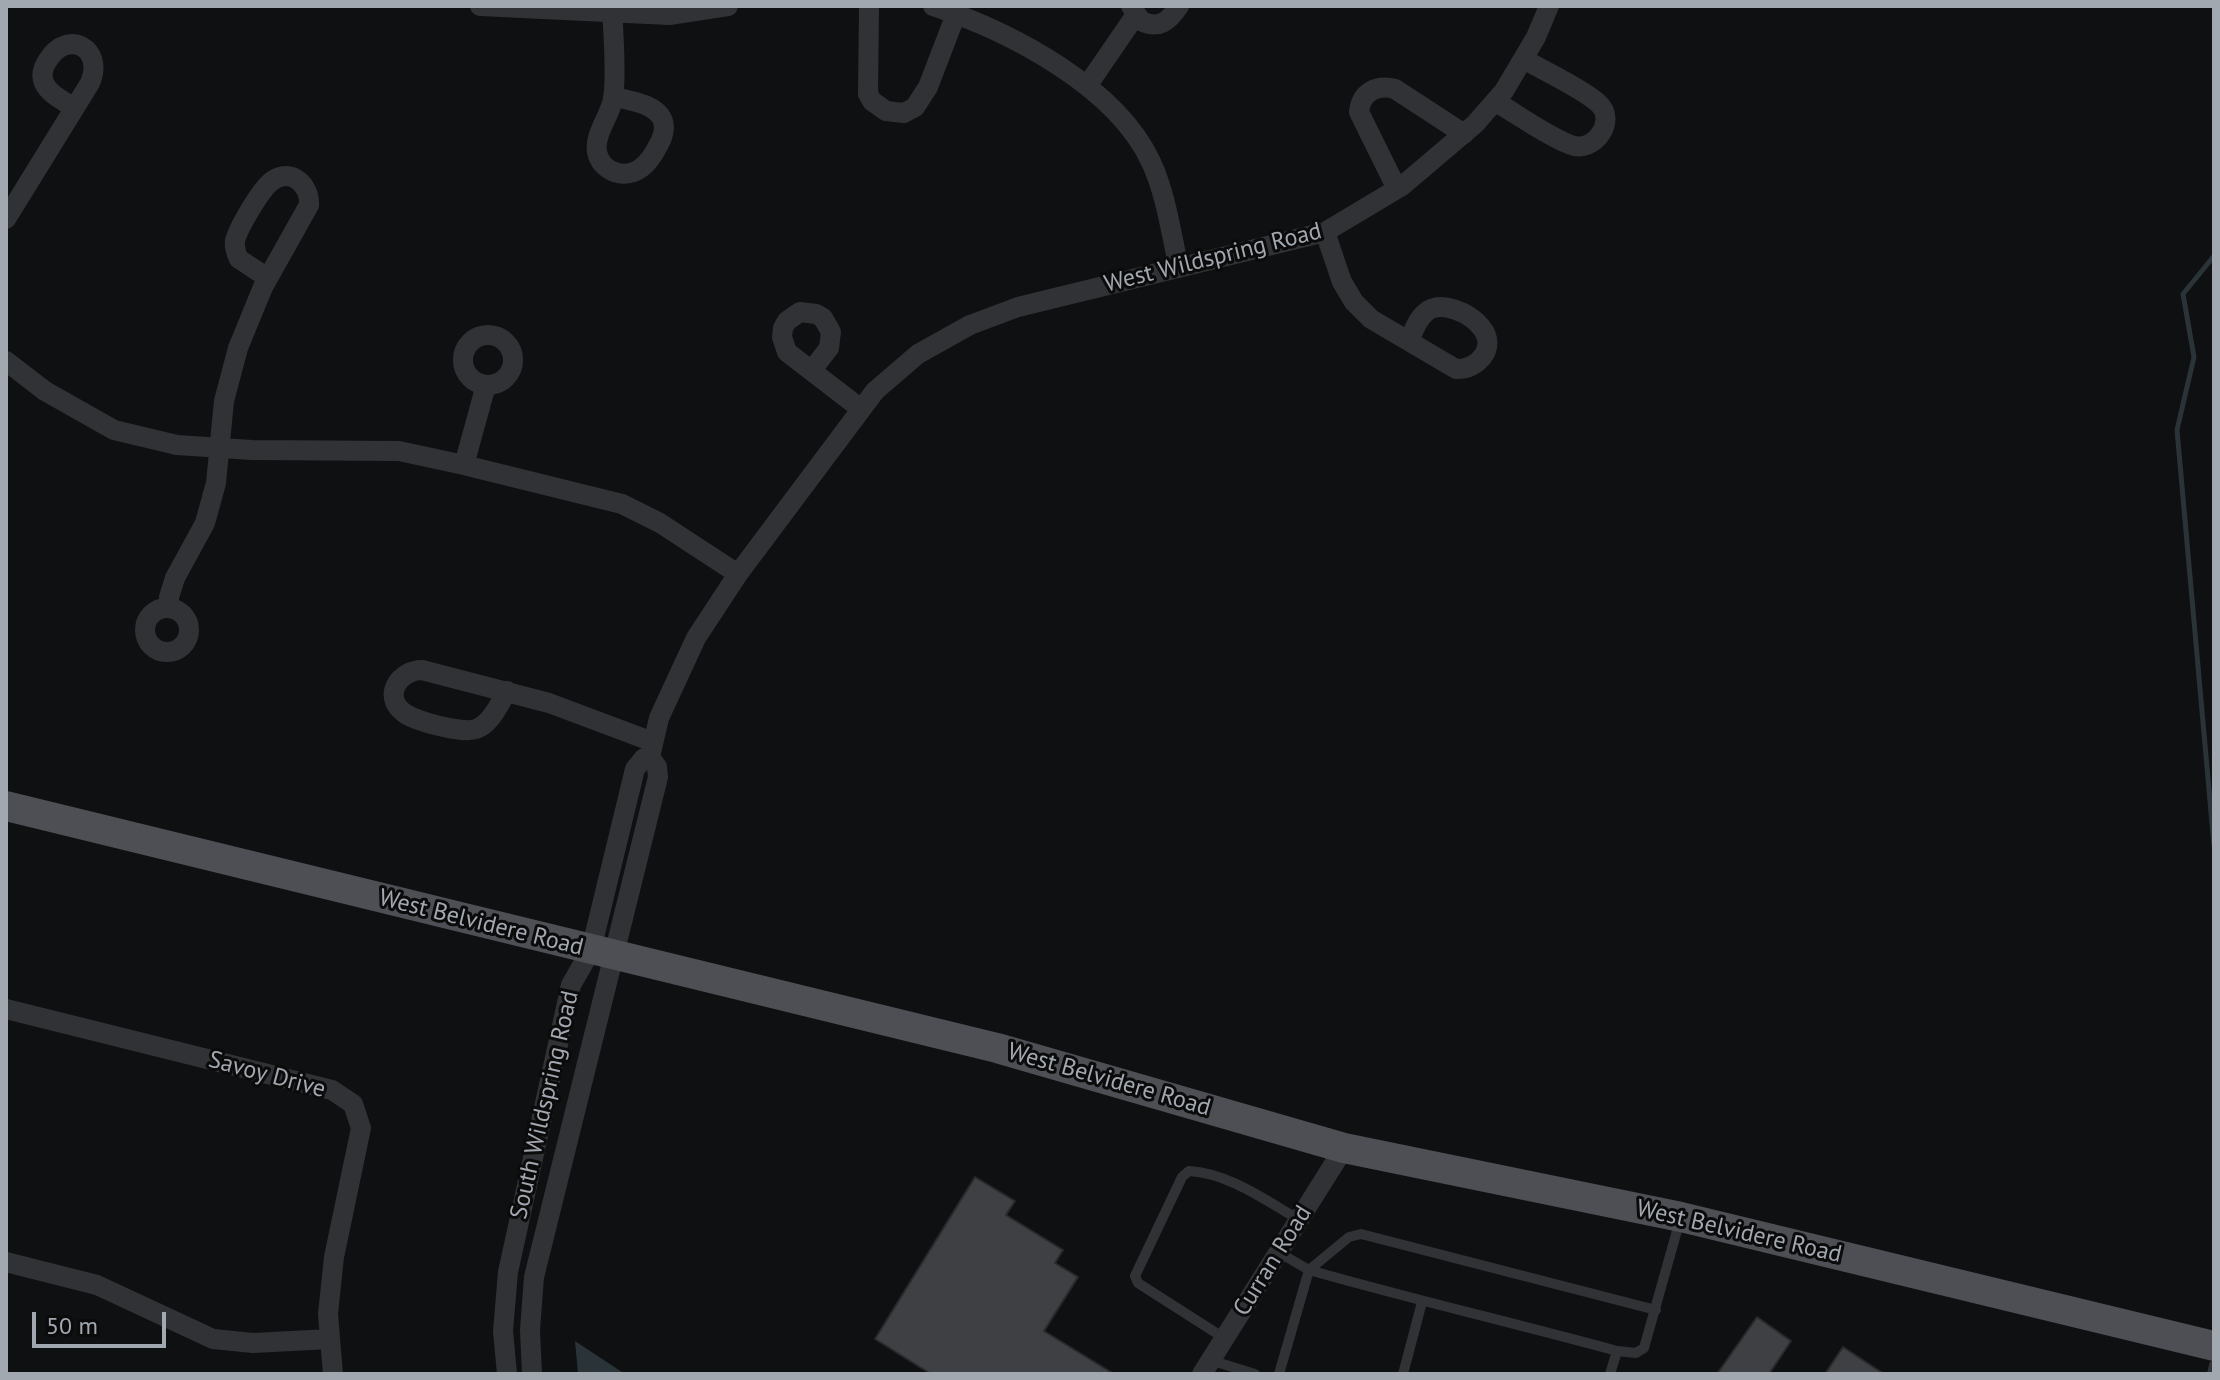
<!DOCTYPE html>
<html>
<head>
<meta charset="utf-8">
<style>
  body { margin:0 }
  #map { position:relative; width:2220px; height:1380px; overflow:hidden; background:#0f1011; font-family:"PT Sans",sans-serif }
  canvas { display:block }
  .frame { position:absolute; inset:0; border:8px solid #a2a8b0; pointer-events:none }
  .scale { position:absolute; left:32px; top:1312px; width:134px; height:36px; box-sizing:border-box; border:4px solid #a2a8b0; border-top:0; padding-left:10px; font-size:24px; line-height:28px; white-space:nowrap; color:#a2a8b0; -webkit-text-stroke:6px #0b0b0c; paint-order:stroke }
</style>
</head>
<body>
<div id="map">
<canvas width="2220" height="1380"></canvas>
<div class="frame"></div>
<div class="scale">50 m</div>
</div>
<script>
const ctx = document.querySelector('canvas').getContext('2d');
ctx.lineJoin = 'round';
function paint(path, color) { ctx.fillStyle = color; ctx.fill(path, 'evenodd'); }
function stroke(path, color, width, dash) { ctx.strokeStyle = color; ctx.lineWidth = width; ctx.lineCap = dash ? 'butt' : 'round'; ctx.setLineDash(dash || []); ctx.stroke(path); }
function drawText(font, color, halo, rows, align = 'center') {
  ctx.font = font + ' "PT Sans",sans-serif'; ctx.lineWidth = 6; ctx.setLineDash([]); ctx.textBaseline = 'middle'; ctx.strokeStyle = halo; ctx.fillStyle = color; for (const [text, x, y, turn = 0] of rows) {
    ctx.save(); ctx.translate(x, y); ctx.rotate((+turn || 0) * Math.PI / 180); ctx.textAlign = isNaN(turn) ? turn : align; if (halo) ctx.strokeText(text, 0, 0); ctx.fillText(text, 0, 0); ctx.restore();
  }
}
const water = new Path2D(`
  M575,1341L625,1374H578Z`);
const stream = new Path2D(`
  M2214,256L2183,294L2194,357L2177,430L2214,846`);
const building = new Path2D(`
  M975,1177L1015,1201L1006,1215L1063,1250L1055,1263L1078,1277L1044,1331L1114,1374H931L875,1339Z
  M1757,1317L1791,1341L1769,1374H1717Z
  M1843,1347L1884,1374H1825Z`);
const service = new Path2D(`
  M1278,1252L1309,1270L1279,1374
  M1309,1270L1349,1237L1361,1234L1656,1310
  M1309,1270C1411,1299 1514,1323 1617,1351
  M1224,1338L1138,1283L1135,1276L1182,1177L1189,1171C1228,1173 1265,1200 1298,1219
  M1210,1360L1255,1374
  M1403,1374L1422,1302
  M1610,1374L1617,1351L1636,1353L1644,1348L1680,1220
  M2212,1374L2214,1365`);
const minor = new Path2D(`
  M480,6L669,15L728,6
  M612,6C613,32 617,75 613,99C610,116 594,134 597,152C601,172 625,180 641,168C648,163 655,152 659,144C678,108 637,101 613,97
  M869,6L868,94L872,101L886,111L904,113L915,107L928,87L956,14
  M933,6C1009,31 1116,86 1151,162C1166,194 1171,233 1179,268
  M1131,6L1141,21C1159,30 1169,21 1179,6
  M1087,86L1135,16
  M1496,102C1520,116 1545,135 1571,145C1594,154 1618,120 1598,103C1580,87 1545,72 1524,59
  M1397,189L1359,112C1361,92 1377,84 1395,89L1464,134
  M6,219L90,83C105,49 68,28 48,60C41,70 40,80 48,89C54,97 66,102 74,108
  M1325,232L1342,282L1354,302L1371,319L1456,369C1478,370 1498,347 1481,327C1470,313 1440,299 1425,313C1417,320 1413,332 1409,341
  M463 360a25 25 0 1 1 50 0a25 25 0 1 1-50 0Z
  M6,361L45,391L114,430L177,445L252,450L399,451L464,465L622,504L660,523L738,574
  M812,370L829,348L831,332L823,318L816,314L800,312L787,321L783,328L782,337L787,352L861,409
  M464,465L486,385
  M169,608V597L175,578L205,523L216,483L224,401L238,348L263,287L309,205C310,185 291,167 272,181C261,189 238,228 235,241C234,248 236,253 239,259L268,278
  M145 630a22 22 0 1 1 44 0a22 22 0 1 1-44 0Z
  M507,691C500,703 491,724 476,729C463,734 413,721 403,712C382,695 400,670 422,670L549,703L653,742
  M650,757L659,718L696,638L738,574L875,391L918,354L970,325L1018,307L1325,232L1402,186L1475,124L1504,91L1536,37L1549,6
  M6,1009L332,1090L353,1104L361,1128L334,1257L328,1314L333,1374
  M6,1262L97,1285L213,1339L253,1343L330,1339
  M507,1374L503,1331L508,1272L571,985L591,950L635,769L644,758L650,757
  M532,1374L530,1330L534,1277L658,777L657,767L650,757
  M1202,1374L1344,1148`);
const primary = new Path2D(`
  M6,806L997,1048L1344,1148L1681,1217L2214,1346`);
const streetNames = [
  ["West Wildspring Road",1213,258,-14],
  ["West Belvidere Road",481,923,14],
  ["Savoy Drive",267,1075,15],
  ["West Belvidere Road",1109,1080,16],
  ["South Wildspring Road",545,1105,-77],
  ["West Belvidere Road",1739,1232,13],
  ["Curran Road",1273,1261,-58]
];
paint(water, '#2a3338');
stroke(stream, '#2a3338', 5);
paint(building, '#3f4044');
stroke(building, '#2a2a2d', 2);
stroke(service, '#313235', 10);
stroke(minor, '#313235', 20);
stroke(primary, '#4d4f54', 30);
drawText('24px', '#a2a8b0', '#0b0b0c', streetNames);
</script>
</body>
</html>
